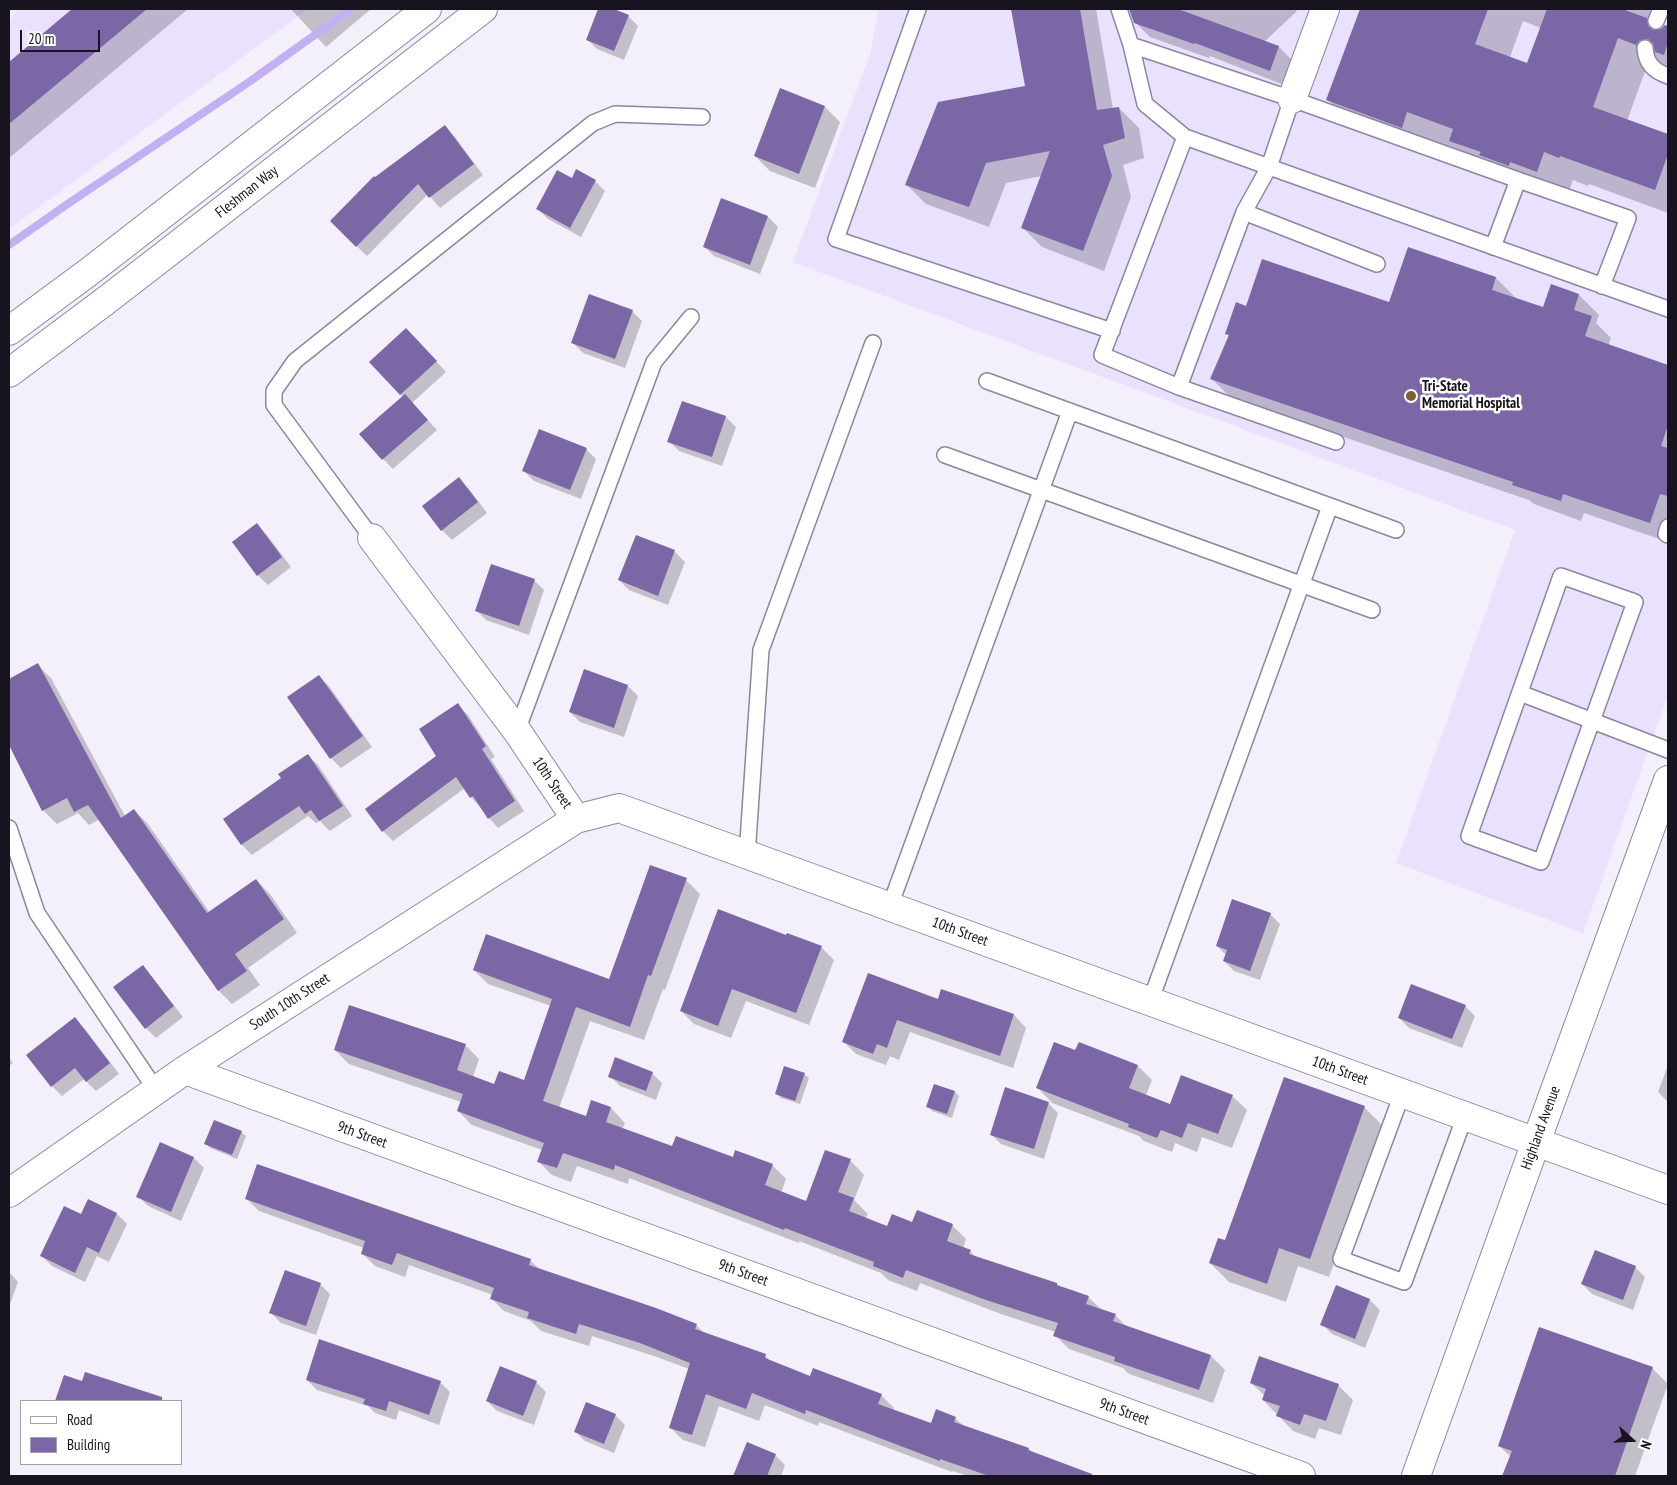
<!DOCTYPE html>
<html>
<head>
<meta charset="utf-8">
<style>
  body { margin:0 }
  #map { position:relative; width:1677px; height:1485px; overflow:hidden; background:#f3effb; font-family:"PT Sans Narrow",sans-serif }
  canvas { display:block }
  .frame { position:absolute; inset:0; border:10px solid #18141f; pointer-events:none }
  .legend { position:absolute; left:20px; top:1400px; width:162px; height:65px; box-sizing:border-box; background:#fff; border:1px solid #a3a1a5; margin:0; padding:6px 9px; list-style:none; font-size:15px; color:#18141f }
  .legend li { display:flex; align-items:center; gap:10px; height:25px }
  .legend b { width:25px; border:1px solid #a3a1a5 }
  .north { position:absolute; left:1607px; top:1415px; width:50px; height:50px; -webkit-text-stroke:4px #fff; paint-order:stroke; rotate:110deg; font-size:14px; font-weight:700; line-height:20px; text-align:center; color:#18141f }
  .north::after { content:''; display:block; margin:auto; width:18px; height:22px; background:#18141f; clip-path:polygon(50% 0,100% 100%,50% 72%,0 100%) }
  .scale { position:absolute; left:20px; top:30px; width:80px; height:22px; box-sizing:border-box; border:2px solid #18141f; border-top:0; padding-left:6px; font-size:15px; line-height:18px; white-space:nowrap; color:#18141f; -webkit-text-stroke:4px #fff; paint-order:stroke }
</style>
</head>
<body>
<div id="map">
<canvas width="1677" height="1485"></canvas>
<div class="frame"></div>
<ul class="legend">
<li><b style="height:6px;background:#fff"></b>Road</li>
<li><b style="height:14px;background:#7b67a5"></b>Building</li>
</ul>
<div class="north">N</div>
<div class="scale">20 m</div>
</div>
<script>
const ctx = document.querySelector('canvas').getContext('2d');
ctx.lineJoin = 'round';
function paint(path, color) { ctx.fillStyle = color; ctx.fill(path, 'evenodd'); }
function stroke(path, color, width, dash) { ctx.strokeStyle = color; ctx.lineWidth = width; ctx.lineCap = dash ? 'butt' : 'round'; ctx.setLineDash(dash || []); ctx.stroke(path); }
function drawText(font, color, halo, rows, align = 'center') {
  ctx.font = font + ' "PT Sans Narrow",sans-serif'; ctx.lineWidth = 5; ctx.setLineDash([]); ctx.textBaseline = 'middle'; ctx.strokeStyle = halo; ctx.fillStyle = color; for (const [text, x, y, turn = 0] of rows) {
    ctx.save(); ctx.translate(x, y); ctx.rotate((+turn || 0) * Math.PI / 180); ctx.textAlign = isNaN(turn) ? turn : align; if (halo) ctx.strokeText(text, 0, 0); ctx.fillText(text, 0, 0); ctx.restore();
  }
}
const built = new Path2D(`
  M19,9H308L9,229V20Z
  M879,9H1668V695L1583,933L1396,863L1515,530L793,262L870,54Z`);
const shadow = new Path2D(`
  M74,9H188L9,158V63Z
  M291,9H371L326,47Z
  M599,9H611L628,16L638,26L624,60L597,49L587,39Z
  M1013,9H1096L1113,109L1119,108L1139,128L1144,158L1123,165L1131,197L1104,271L1042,247L1022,227L1042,176L1006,183L989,227L926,204L906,184L1027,87Z
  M1140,9H1295L1297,11L1264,42L1279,47L1293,61L1284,85L1210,56L1209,58L1150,37L1136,23Z
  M1361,9L1385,16L1388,9H1668L1659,33L1665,26L1668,27V69L1647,66L1627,121L1668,136V213L1589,184L1588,186L1573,180L1566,200L1479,169L1458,149L1436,141L1431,156L1357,129L1328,100ZM1523,21L1541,28L1528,65L1510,57Z
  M780,90L825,107L840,122L815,188L770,171L755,156Z
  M445,127L455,137L483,175L440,208L428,194L367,256L331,221L375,179Z
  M572,179L595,181L605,191L581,237L548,219L538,209Z
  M722,200L768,217L778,227L760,274L714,256L704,246Z
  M1496,278L1516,298L1544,309L1579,295L1599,315L1596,323L1611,338L1608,346L1668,366V542L1584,513L1581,521L1534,504L1529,500L1232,399L1212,379L1230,337L1227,334L1247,307L1390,304Z
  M632,311L642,321L625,368L583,353L573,343Z
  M416,339L446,372L412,403L437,430L393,469L383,459L403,397L371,362Z
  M726,417L736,427L722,466L679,451L669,441Z
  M586,449L596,459L581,499L534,481L524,471Z
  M459,479L469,489L487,513L452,540L442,530L423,506Z
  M257,525L267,535L291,567L268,585L258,575Z
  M637,536L675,552L685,562L668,605L629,590L619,580Z
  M534,580L544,590L529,635L486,620L476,610Z
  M37,665L51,678L125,816L134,810L148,824L210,913L256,880L270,894L297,933L248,968L260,985L232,1004L219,991L100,819L89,825L78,813L57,824L43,810L9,744V706L17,702L9,687V680Z
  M319,676L329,686L372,747L341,768L331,758L289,698Z
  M628,686L638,696L624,737L580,722L570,712Z
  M458,705L468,715L495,757L491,759L524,811L498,828L471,797L465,788L393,841L383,831L367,809L438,756Z
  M308,755L318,765L352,816L330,831L320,821L316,823L308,816L252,855L242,845L224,819L282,778Z
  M686,880L700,894L665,990L663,989L644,1040L590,1021L559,1108L586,1118L592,1102L611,1108L625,1123L622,1129L672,1148L772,1165L786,1179L781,1193L807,1203L850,1160L864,1175L854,1200L868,1214L865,1219L888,1228L913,1223L952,1225L966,1239L963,1249L970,1251L976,1258L1057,1284L1060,1287L1088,1297L1102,1310L1115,1315L1127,1327L1211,1356L1225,1370L1213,1403L1129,1374L1123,1368L1069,1349L1055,1335L1056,1332L1001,1314L920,1283L917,1291L888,1280L881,1273L799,1241V1243L629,1178L628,1184L577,1166L571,1182L552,1175L538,1161L542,1150L472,1125L458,1111L461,1102L349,1064L335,1050L465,1045L479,1059L473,1077L495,1085L525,1082L551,1006L488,984L474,970L610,980Z
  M1270,914L1280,924L1260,980L1234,971L1224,961L1226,955L1217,946Z
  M787,937L821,947L834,960L809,1025L746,1001L731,1038L694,1024L681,1011Z
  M143,967L152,977L183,1017L156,1038L146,1028Z
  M942,990L1014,1015L1026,1028L1013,1068L910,1032L899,1060L890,1056L886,1065L856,1054L844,1042L938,1001Z
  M1465,1006L1475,1016L1462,1048L1409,1028L1399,1018Z
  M75,1019L85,1029L119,1074L96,1091L84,1079L62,1096L52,1086Z
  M1076,1052L1138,1066L1152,1080L1146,1095L1171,1105L1232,1096L1247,1110L1232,1148L1202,1137L1197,1152L1175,1143L1172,1152L1144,1141L1139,1136L1052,1103L1038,1088Z
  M9,1058L13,1063L9,1066Z
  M1668,1065V1102L1658,1092Z
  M652,1073L662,1083L656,1100L620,1086L610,1076Z
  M804,1074L809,1078L800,1104L781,1098L776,1093Z
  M935,1085L955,1092L959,1096L952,1118L932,1111L928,1106Z
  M1048,1103L1058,1113L1044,1159L1001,1144L991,1134Z
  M1364,1107L1383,1126L1329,1277L1298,1266L1286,1302L1229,1282L1210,1263L1226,1242Z
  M241,1132L246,1136L237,1159L210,1148L206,1144Z
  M194,1158L204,1168L181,1221L148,1206L138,1196Z
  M246,1198L530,1260L541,1271L696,1325L704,1333L765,1356L773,1363L810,1378L881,1395L894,1408L893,1411L931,1425L955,1418L964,1426L1029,1449L1033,1453L1094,1476H968L953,1471L952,1472L819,1422L818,1426L765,1405L759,1421L719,1406L705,1447L683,1440L670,1427L689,1369L654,1356L592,1336L589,1346L541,1331L531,1321L504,1311L492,1299L493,1295L409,1265L405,1277L375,1266L362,1253L364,1248L259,1211Z
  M117,1214L127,1224L109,1262L97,1256L85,1282L52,1266L42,1256L82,1216Z
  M1635,1267L1645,1277L1633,1310L1592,1294L1582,1284Z
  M9,1272L18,1282L9,1307Z
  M320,1284L330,1294L316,1335L281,1323L271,1313Z
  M1337,1287L1370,1300L1380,1310L1365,1348L1332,1334L1322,1324Z
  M1600,1360L1553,1476H1503L1511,1457L1499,1446Z
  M1652,1368L1668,1384L1635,1476H1580L1577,1474Z
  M64,1376L83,1383L144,1392L152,1401H56Z
  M307,1380L440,1382L450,1392L439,1425L399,1410L396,1420L375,1413L368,1406L317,1390Z
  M536,1382L546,1392L534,1425L497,1411L487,1401Z
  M1251,1383L1338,1385L1353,1400L1341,1435L1319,1428L1315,1439L1293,1431L1263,1400L1265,1396Z
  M615,1415L625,1425L614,1453L585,1441L575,1431Z
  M747,1444L775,1455L785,1465L781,1476H734Z`);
const stream = new Path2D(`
  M9,245L69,203L249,82L351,9`);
const building = new Path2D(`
  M72,9H147L9,124V62Z
  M598,9H614L629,15L614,51L586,40Z
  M1011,9H1080L1097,110L1119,107L1125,138L1103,145L1112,176L1083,251L1021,228L1050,151L986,163L969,207L905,185L938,102L1025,86Z
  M1129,9H1178L1279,46L1270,71L1195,43L1194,44L1134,23Z
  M1360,9H1488L1475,44L1527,63L1547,9H1622L1647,18L1648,26L1653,30L1661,29L1665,25L1668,26V42L1664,55L1655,52L1653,43L1648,39L1640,40L1636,45L1618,38L1593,107L1668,134V154L1655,190L1560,156L1559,158L1544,152L1537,172L1510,162L1509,166L1479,155L1481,152L1449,141L1453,129L1407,112L1402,128L1326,100Z
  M780,88L825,106L799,174L754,156Z
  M445,125L474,164L429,198L418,184L356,247L330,221L374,176L375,177Z
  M576,169L596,180L570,228L536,209L557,170L572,178Z
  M721,198L768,216L750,265L703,247Z
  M1408,247L1496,277L1492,290L1543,307L1551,284L1579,294L1574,310L1592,316L1585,336L1668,365V425L1661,446L1668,448V496L1660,494L1650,523L1563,494L1561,501L1512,485L1513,482L1210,379L1229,335L1225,334L1236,302L1246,306L1262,259L1389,302Z
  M589,294L633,310L615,359L571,343Z
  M406,328L437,361L400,395L369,362Z
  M405,394L428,420L382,460L359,434Z
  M682,401L726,416L712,457L667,442Z
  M539,429L587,448L570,490L522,471Z
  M459,477L478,502L441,531L422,506Z
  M257,523L282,557L257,576L232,542Z
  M636,535L675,550L658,596L618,580Z
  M491,564L535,579L519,626L475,611Z
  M38,663L121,818L134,809L207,913L256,879L284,919L235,954L247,971L218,991L88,805L74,812L67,798L42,811L9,745V679Z
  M584,669L628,685L614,728L569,712Z
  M319,675L363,736L330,759L287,697Z
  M458,703L486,746L482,749L515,801L488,819L473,796L470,798L456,777L382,832L365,809L436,756L419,729Z
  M308,754L343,806L319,821L311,810L305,814L299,806L241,845L223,819L281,778L278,774Z
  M650,865L687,878L651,976L648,975L630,1027L576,1007L543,1101L586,1116L591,1100L611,1107L606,1122L672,1146L676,1136L733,1157L735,1150L773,1164L765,1185L806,1201L825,1150L851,1159L838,1192L854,1198L849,1211L887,1226L892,1214L912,1222L917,1210L953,1224L947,1241L971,1250L969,1254L1057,1283V1285L1089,1296L1086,1304L1116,1314L1113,1321L1211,1355L1199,1390L1114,1361L1115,1357L1053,1336L1058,1323L986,1300L906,1270L903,1278L873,1266L874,1262L785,1228L784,1230L615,1165L614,1170L563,1153L557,1168L537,1162L544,1143L457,1111L463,1094L334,1050L349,1005L466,1044L457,1070L494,1084L499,1071L524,1080L552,999L473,970L486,934L609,979Z
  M1232,899L1271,913L1250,971L1223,961L1227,950L1216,946Z
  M718,909L786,935L787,933L822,946L796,1013L732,989L718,1026L680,1011Z
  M143,965L174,1006L145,1029L113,987Z
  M868,973L938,999L941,989L1014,1014L1000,1056L897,1020L887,1048L877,1044L873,1054L842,1042Z
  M1411,984L1466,1005L1452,1039L1398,1018Z
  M75,1017L110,1063L86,1082L75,1068L51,1087L26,1055Z
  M1054,1042L1075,1050L1079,1042L1138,1065L1129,1088L1170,1104L1181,1075L1233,1095L1218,1134L1188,1123L1182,1138L1161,1130L1157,1138L1128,1127L1129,1124L1036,1088Z
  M615,1057L653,1072L646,1091L608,1077Z
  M784,1066L805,1073L795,1101L775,1094Z
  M1284,1077L1365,1106L1310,1259L1279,1248L1267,1284L1209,1263L1218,1238L1225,1240Z
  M934,1084L955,1091L947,1114L926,1107Z
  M1005,1087L1049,1102L1034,1149L990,1135Z
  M214,1120L242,1131L232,1155L204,1144Z
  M160,1142L194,1157L171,1212L136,1197Z
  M257,1164L531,1259L529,1265L656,1308L697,1324L695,1329L766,1354L765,1358L810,1376L813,1368L882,1394L878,1404L931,1423L936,1409L956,1417L954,1422L1029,1448L1028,1450L1092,1474V1476H989L940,1459V1461L806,1410L805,1414L752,1393L746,1409L706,1394L692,1435L669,1428L690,1363L640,1343L579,1324L576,1334L527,1318L529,1312L490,1299L494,1288L397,1253L392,1265L361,1254L365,1241L245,1199Z
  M88,1199L117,1213L99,1253L87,1247L75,1273L40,1256L64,1206L81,1214Z
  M1595,1250L1636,1266L1623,1300L1581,1284Z
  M285,1270L321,1283L306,1326L269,1313Z
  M1336,1285L1370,1299L1355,1339L1320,1325Z
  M1539,1327L1653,1367L1615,1476H1502L1512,1451L1498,1446Z
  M319,1339L441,1381L429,1415L389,1401L386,1411L363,1404L365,1399L306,1380Z
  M1259,1356L1339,1384L1326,1421L1304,1414L1300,1425L1276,1416L1280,1406L1262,1400L1266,1389L1250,1383Z
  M500,1366L537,1381L523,1416L486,1401Z
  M85,1372L162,1397V1401H55L64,1375L82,1381Z
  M586,1402L616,1414L604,1444L574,1432Z
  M747,1442L776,1454L767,1476H733Z`);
const lane = new Path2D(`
  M918,9L836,239L1112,331
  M1119,9L1131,45
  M1656,21L1661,9
  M1645,48C1646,64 1654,71 1668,76
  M1292,99L1518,180L1493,247
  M1185,137L1145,104L1131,45L1292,99L1269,167L1244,212L1179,387L1102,355L1185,137C1346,195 1507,252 1668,309
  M1518,180L1628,218L1602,286
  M1244,212L1377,264
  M987,381L1396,530
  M1179,387L1336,442
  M945,455L1372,610
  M1668,527L1666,534L1668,535
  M372,538L274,405V391L295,361L593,123L615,114L702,117
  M1561,576L1635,602L1541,862L1469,836Z
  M1520,693L1668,750
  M517,731L654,362L691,317
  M9,828L37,913L156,1090
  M747,856L761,650L873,343
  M890,906L1070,411
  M1150,1002L1330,506
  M1402,1094L1341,1259L1404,1282L1465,1116`);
const street = new Path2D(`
  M1292,99L1325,9
  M372,538L517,731L576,819
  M185,1070L1301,1476
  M9,1193L185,1070L576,819L619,808L1668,1190`);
const secondary = new Path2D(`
  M1416,1476L1536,1142L1668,780`);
const primary = new Path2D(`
  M9,331L90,271L427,9
  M9,373L104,302L483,9`);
const markers = [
  [1411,396,6,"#7c5f33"]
];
const streetNames = [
  ["Fleshman Way",247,192,-38],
  ["10th Street",552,783,56],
  ["10th Street",960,932,20],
  ["South 10th Street",290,1002,-33],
  ["10th Street",1340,1071,20],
  ["Highland Avenue",1541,1128,-70],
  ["9th Street",362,1135,20],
  ["9th Street",743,1273,20],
  ["9th Street",1124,1412,20]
];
const poiNames = [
  ["Tri-State",1422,387],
  ["Memorial Hospital",1422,404]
];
paint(built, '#eae1ff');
paint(shadow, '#0003');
stroke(stream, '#c3aff2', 8);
paint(building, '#7b67a5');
stroke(lane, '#8d85a0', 18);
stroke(street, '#8d85a0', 30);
stroke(secondary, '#8d85a0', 30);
stroke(primary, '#8d85a0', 30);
stroke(lane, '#fff', 15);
stroke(street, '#fff', 28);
stroke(secondary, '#fff', 28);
stroke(primary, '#fff', 28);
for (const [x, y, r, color] of markers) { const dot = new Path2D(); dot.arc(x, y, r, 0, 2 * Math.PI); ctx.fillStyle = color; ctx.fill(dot); stroke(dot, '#fff', 2); }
drawText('15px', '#18141f', '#fff', streetNames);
drawText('bold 15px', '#18141f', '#fff', poiNames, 'left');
</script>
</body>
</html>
